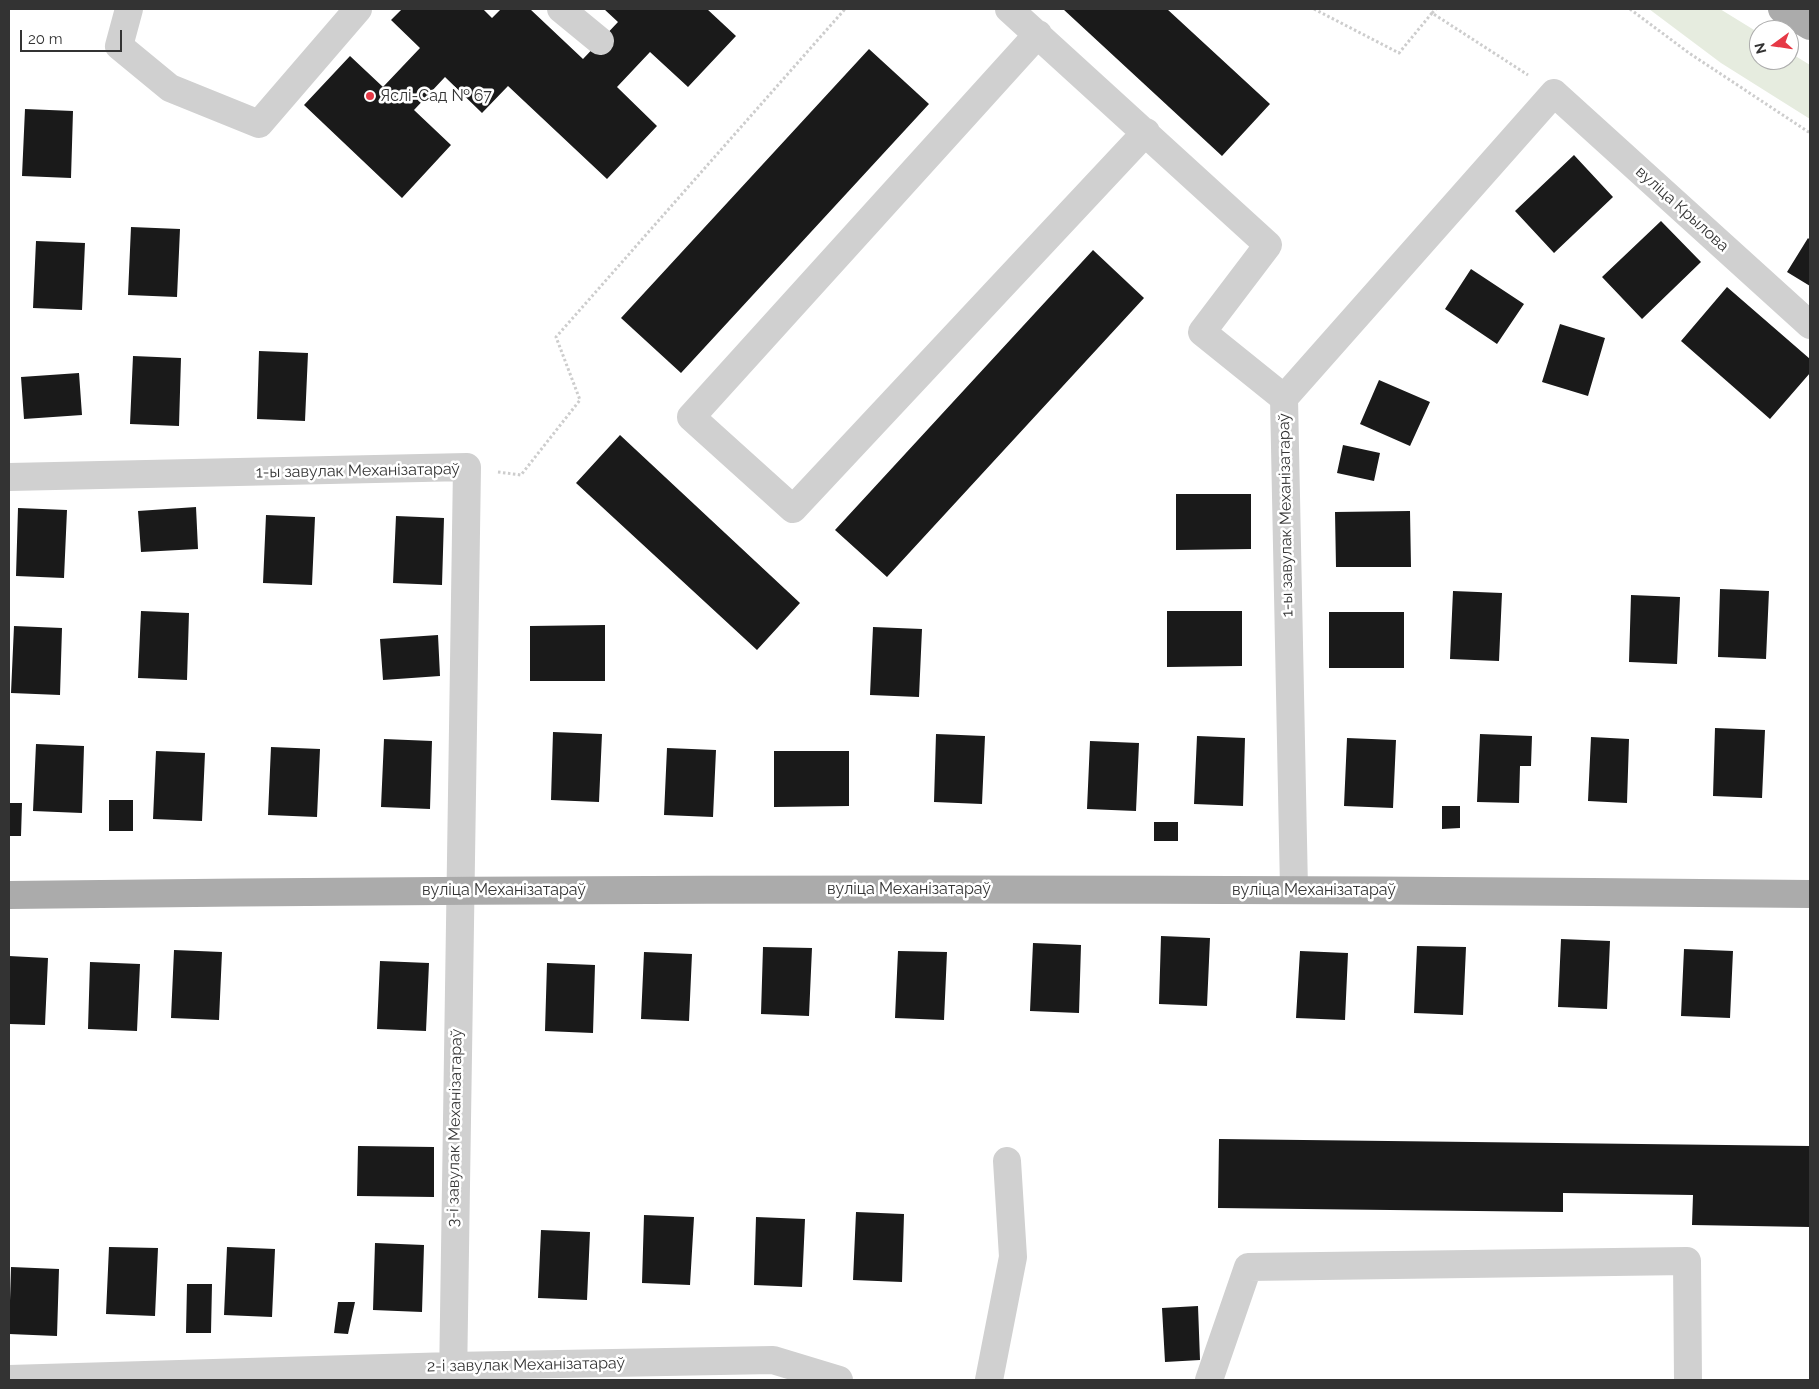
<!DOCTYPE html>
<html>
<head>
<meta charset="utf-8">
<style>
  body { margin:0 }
  #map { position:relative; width:1819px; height:1389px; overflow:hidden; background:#fff; font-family:Raleway,sans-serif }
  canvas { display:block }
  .frame { position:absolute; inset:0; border:10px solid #333; pointer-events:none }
  .north { position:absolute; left:1749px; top:20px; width:50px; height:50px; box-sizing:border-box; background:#fff; border:1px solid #adadad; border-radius:50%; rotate:256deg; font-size:14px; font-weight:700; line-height:20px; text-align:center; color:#333 }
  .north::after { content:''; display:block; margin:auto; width:18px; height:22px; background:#e63946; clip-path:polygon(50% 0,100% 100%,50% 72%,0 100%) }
  .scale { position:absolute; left:20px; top:30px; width:102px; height:22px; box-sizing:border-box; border:2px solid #333; border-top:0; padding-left:6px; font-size:15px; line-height:18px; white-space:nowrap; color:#333; -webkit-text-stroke:4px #fff; paint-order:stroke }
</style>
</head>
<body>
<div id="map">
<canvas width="1819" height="1389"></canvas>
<div class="frame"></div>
<div class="north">N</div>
<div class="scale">20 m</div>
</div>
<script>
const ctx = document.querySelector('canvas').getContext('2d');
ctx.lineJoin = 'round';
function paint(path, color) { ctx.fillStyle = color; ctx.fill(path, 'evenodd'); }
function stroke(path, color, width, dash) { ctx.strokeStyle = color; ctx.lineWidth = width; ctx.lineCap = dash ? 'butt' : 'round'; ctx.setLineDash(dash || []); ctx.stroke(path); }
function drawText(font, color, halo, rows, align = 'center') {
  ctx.font = font + ' Raleway,sans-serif'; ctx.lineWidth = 5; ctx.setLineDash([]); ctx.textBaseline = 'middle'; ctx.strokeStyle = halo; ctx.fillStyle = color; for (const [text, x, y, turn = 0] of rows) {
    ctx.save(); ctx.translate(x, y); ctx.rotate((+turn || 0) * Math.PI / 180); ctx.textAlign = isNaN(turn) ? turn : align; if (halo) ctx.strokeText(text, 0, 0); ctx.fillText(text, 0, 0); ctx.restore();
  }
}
const green = new Path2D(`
  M1649,9H1720L1759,33V60H1789V52L1810,65V119L1721,63Z`);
const building = new Path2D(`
  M402,9H483L492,18L501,9H530L583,59L618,22L604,9H707L736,36L688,87L650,52L617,87L657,126L607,179L508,86L482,113L445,77L414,110L451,145L402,198L304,105L350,56L383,87L420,48L391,20Z
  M1063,9H1167L1270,104L1222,156Z
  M869,49L929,104L681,373L621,318Z
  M25,109L73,111L71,178L22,176Z
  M1574,155L1613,197L1554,253L1515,211Z
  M1661,221L1701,262L1642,319L1602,277Z
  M131,227L180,229L177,297L128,295Z
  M1808,238L1810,240V286L1787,272Z
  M36,241L85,243L82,310L33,308Z
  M1093,250L1144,298L887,577L835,530Z
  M1471,269L1524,304L1497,344L1445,309Z
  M1727,287L1810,359V373L1770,419L1681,341Z
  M1560,324L1605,338L1588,396L1542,382Z
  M259,351L308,353L305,421L257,419Z
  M133,356L181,358L179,426L130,424Z
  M79,373L82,415L24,419L21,377Z
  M1379,380L1430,402L1410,446L1360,424Z
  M620,435L800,603L757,650L576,483Z
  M1343,445L1380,453L1374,481L1337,473Z
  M1176,494H1251V549L1176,550Z
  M196,507L198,549L141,552L138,511Z
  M18,508L67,510L64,578L16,576Z
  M1410,511L1411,567H1336L1335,512Z
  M266,515L315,517L312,585L263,583Z
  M396,516L444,518L442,585L393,583Z
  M1720,589L1769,591L1766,659L1718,657Z
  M1453,591L1502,593L1499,661L1450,659Z
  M1631,595L1680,597L1677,664L1629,662Z
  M141,611L189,613L187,680L138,678Z
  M1167,611H1242V666L1167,667Z
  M1329,612H1404V668H1329Z
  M605,625V681H530V626Z
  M14,626L62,628L60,695L11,693Z
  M873,627L922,629L919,697L870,695Z
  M438,635L440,676L383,680L380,639Z
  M1715,728L1765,730L1762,798L1713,796Z
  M553,732L602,734L599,802L551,800Z
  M936,734L985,736L982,804L934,802Z
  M1480,734L1532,736L1531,766H1520L1519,803L1477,802Z
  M1197,736L1245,738L1243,806L1194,804Z
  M1591,737L1629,739L1627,803L1588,801Z
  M1347,738L1396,740L1393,808L1344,806Z
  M384,739L432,741L430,809L381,807Z
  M1090,741L1139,743L1136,811L1087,809Z
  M36,744L84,746L82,813L33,811Z
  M271,747L320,749L317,817L268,815Z
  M667,748L716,750L713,817L664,815Z
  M156,751L205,753L202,821L153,819Z
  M774,751H849V806L774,807Z
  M109,800H133V831H109Z
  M9,803H22L21,836H9Z
  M1442,806H1460V828L1442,829Z
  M1154,822H1178V841H1154Z
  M1161,936L1210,938L1207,1006L1159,1004Z
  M1561,939L1610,941L1607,1009L1558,1007Z
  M1033,943L1081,945L1079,1013L1030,1011Z
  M1417,946L1466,947L1463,1015L1414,1013Z
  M763,947L812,948L809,1016L761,1014Z
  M1684,949L1733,951L1730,1018L1681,1016Z
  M174,950L222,952L219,1020L171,1018Z
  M898,951L947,952L944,1020L895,1018Z
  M1300,951L1348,953L1345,1020L1296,1018Z
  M644,952L692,954L689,1021L641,1019Z
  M9,956L48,958L45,1025L9,1024Z
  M380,961L429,963L426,1031L377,1029Z
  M90,962L140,964L137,1031L88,1029Z
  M547,963L595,965L593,1033L545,1031Z
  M1219,1139L1810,1146V1227L1692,1225L1693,1195L1563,1193V1212L1218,1208Z
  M358,1146L434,1147V1197L357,1196Z
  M856,1212L904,1214L902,1282L853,1280Z
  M644,1215L694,1217L690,1285L642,1283Z
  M756,1217L805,1219L802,1287L754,1285Z
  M541,1230L590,1232L587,1300L538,1298Z
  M375,1243L424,1245L422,1312L373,1310Z
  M109,1247L158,1248L155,1316L106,1314Z
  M227,1247L275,1249L272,1317L224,1315Z
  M11,1267L59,1269L57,1336L9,1334Z
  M187,1284H212L211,1333H186Z
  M338,1302H355L348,1334L334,1333Z
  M1198,1306L1200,1360L1165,1362L1162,1308Z`);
const path = new Path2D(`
  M1314,9L1399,53L1432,13L1528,75
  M1630,9L1689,53L1810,133
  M1432,13L1436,9
  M498,472L521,475L580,400L556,337L845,9`);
const minor = new Path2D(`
  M129,9L119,46L170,88L259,124L358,9
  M561,9L600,41
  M1009,9L1268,245L1202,332L1284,398
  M1038,34L691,417L793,509L1146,132
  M9,477L467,467L453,1380
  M1294,889L1284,398L1554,93L1810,325
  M9,1379L452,1366L773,1360L839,1380
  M989,1380L1013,1257L1007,1161
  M1209,1380L1248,1267L1687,1261L1688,1380`);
const major = new Path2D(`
  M1782,9L1810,26
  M9,895C609,888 1210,888 1810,894`);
const markers = [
  [370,96,5,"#e63946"]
];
const poiNames = [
  ["Яслі-Сад № 67",380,96]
];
const streetNames = [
  ["вуліца Крылова",1682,209,42],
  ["1-ы завулак Механізатараў",358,471,-1],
  ["1-ы завулак Механізатараў",1286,515,-91],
  ["вуліца Механізатараў",909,889],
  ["вуліца Механізатараў",504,890],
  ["вуліца Механізатараў",1314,890],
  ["3-і завулак Механізатараў",455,1128,-89],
  ["2-і завулак Механізатараў",526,1365,-1]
];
paint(green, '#e6ecdf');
paint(building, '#1a1a1a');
stroke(path, '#cdcdcd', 3, [2.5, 2.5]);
stroke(minor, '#d0d0d0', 28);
stroke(major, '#ababab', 28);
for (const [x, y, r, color] of markers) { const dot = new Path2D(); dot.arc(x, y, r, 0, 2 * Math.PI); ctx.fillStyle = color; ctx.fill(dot); stroke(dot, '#fff', 2); }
drawText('16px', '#333', '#fff', poiNames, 'left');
drawText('16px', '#333', '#fff', streetNames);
</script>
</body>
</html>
